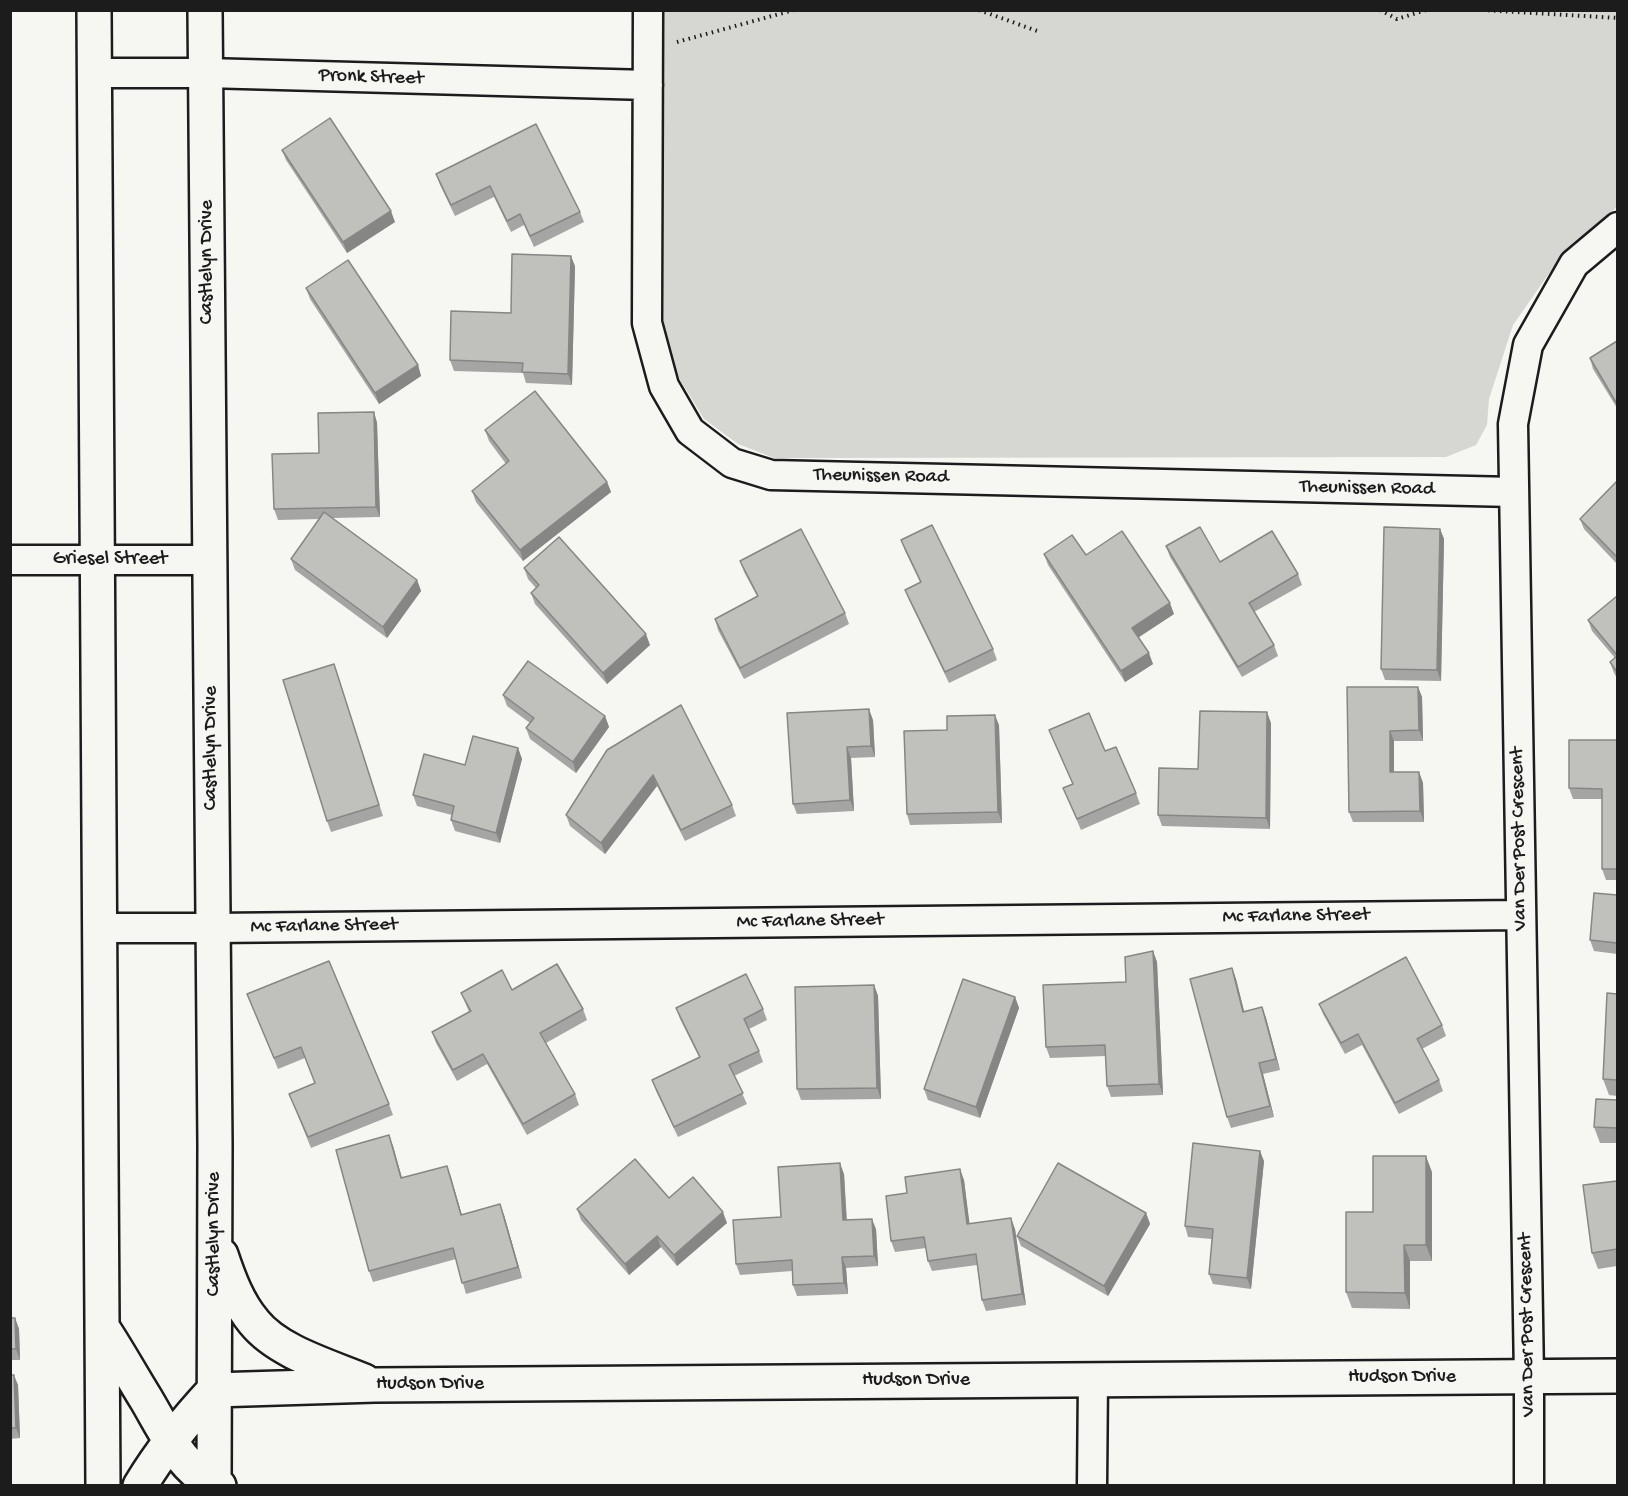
<!DOCTYPE html>
<html>
<head>
<meta charset="utf-8">
<style>
  body { margin:0 }
  #map { position:relative; width:1628px; height:1496px; overflow:hidden; background:#f6f6f2; font-family:"Gochi Hand",sans-serif }
  canvas { display:block }
  .frame { position:absolute; inset:0; border:12px solid #1c1c1c; pointer-events:none }
</style>
</head>
<body>
<div id="map">
<canvas width="1628" height="1496"></canvas>
<div class="frame"></div>
</div>
<script>
const ctx = document.querySelector('canvas').getContext('2d');
ctx.lineJoin = 'round';
function paint(path, color) { ctx.fillStyle = color; ctx.fill(path, 'evenodd'); }
function stroke(path, color, width, dash) { ctx.strokeStyle = color; ctx.lineWidth = width; ctx.lineCap = dash ? 'butt' : 'round'; ctx.setLineDash(dash || []); ctx.stroke(path); }
function drawText(font, color, halo, rows, align = 'center') {
  ctx.font = font + ' "Gochi Hand",sans-serif'; ctx.lineWidth = 4.5; ctx.setLineDash([]); ctx.textBaseline = 'middle'; ctx.strokeStyle = halo; ctx.fillStyle = color; for (const [text, x, y, turn = 0] of rows) {
    ctx.save(); ctx.translate(x, y); ctx.rotate((+turn || 0) * Math.PI / 180); ctx.textAlign = isNaN(turn) ? turn : align; if (halo) ctx.strokeText(text, 0, 0); ctx.fillText(text, 0, 0); ctx.restore();
  }
}
const green = new Path2D(`
  M663,11H1617V207L1564,252L1513,325L1489,399L1487,425L1476,445L1446,457L774,458L738,444L704,419L679,378L664,325Z`);
const path = new Path2D(`
  M979,10L1040,32
  M1380,10L1397,19L1426,10
  M1482,10L1618,18
  M677,42L794,10`);
const street = new Path2D(`
  M648,10L647,323L664,386L690,431L732,463L771,475L1514,492
  M94,73H206L648,85
  M10,560H210
  M100,928H213L1521,915
  M1092,1486L1093,1380
  M1529,1486V1377L1513,424L1528,345L1574,264L1618,227`);
const secondary = new Path2D(`
  M94,10L103,1486
  M205,10L215,1144L214,1486
  M221,1255C229,1279 238,1303 254,1322C278,1352 328,1366 364,1381
  M102,1327C118,1351 131,1375 146,1399C164,1429 183,1473 219,1486
  M140,1486C161,1451 186,1420 214,1390L375,1385L1618,1376`);
const wall = new Path2D(`
  M536,124L580,212L584,222L534,247L524,225L511,232L494,197L455,216L440,185L436,174Z
  M282,150L395,222L347,253L286,160Z
  M575,266L572,385L526,383L523,373L454,371L450,360L511,313Z
  M306,288L418,365L421,376L379,404L310,299Z
  M1617,341V408L1593,369L1590,358Z
  M374,412L377,423L380,517L333,518L417,580L421,591L387,638L295,570L291,559L320,519L278,520L274,509L319,453Z
  M485,430L607,482L611,492L523,561L476,502L472,491L506,464L489,441Z
  M1617,481V564L1584,529L1580,519Z
  M1440,529L1444,539L1441,681L1385,680L1381,669Z
  M901,540L993,649L997,660L949,683L909,600L905,590L920,582L905,551Z
  M1166,546L1220,562L1298,574L1302,585L1254,612L1274,645L1278,656L1242,677L1170,557Z
  M1044,554L1086,555L1174,614L1139,637L1153,664L1125,682L1048,565Z
  M740,561L845,613L849,624L744,679L718,630L715,619L757,596L744,572Z
  M524,568L650,645L607,684L535,604L531,593L536,588L528,579Z
  M1617,596V678L1614,673L1610,662L1615,658L1592,631L1588,620Z
  M334,664L383,816L331,832L327,821Z
  M1347,687H1418L1422,697L1423,741H1394V772H1419L1423,783L1424,822H1353L1349,812Z
  M503,695L605,716L609,727L576,773L530,739L526,728L530,723L507,706Z
  M873,720L875,757L851,758L854,811L797,814L793,804Z
  M1271,723L1270,829L1162,826L1158,815L1198,769Z
  M999,725L1002,823L910,825L907,814L947,730Z
  M1049,730L1105,751L1136,793L1140,804L1081,830L1063,788L1073,784Z
  M1617,740V880H1606L1602,869V799H1573L1569,788Z
  M518,748L522,759L500,843L455,831L451,820L452,815L417,806L413,795Z
  M607,750L732,805L736,816L685,841L657,786L605,854L570,826L566,815Z
  M1617,895V954L1594,951L1590,940Z
  M1153,951L1157,962L1163,1095L1111,1097L1107,1086L1106,1056L1050,1058L1046,1047L1126,982Z
  M1232,968L1236,979L1244,1011L1262,1007L1266,1018L1280,1070L1263,1074L1274,1117L1231,1128L1227,1117Z
  M874,985L878,996L881,1099L801,1100L797,1089Z
  M512,990L583,1009L587,1020L546,1043L575,1094L579,1105L527,1135L487,1064L457,1081L436,1043L432,1032L469,1012L461,993Z
  M1617,994V1096L1609,1095L1603,1079Z
  M248,995L389,1104L393,1115L311,1148L289,1094L315,1083L305,1058L278,1069Z
  M1015,997L1019,1008L980,1118L928,1100L924,1089Z
  M1319,1004L1442,1025L1446,1036L1422,1049L1439,1080L1443,1091L1399,1114L1362,1045L1345,1054L1323,1014Z
  M676,1008L763,1009L767,1020L749,1029L759,1051L763,1062L734,1076L747,1104L678,1137L656,1091L652,1080L699,1057L680,1019Z
  M1617,1100V1143H1600L1594,1127Z
  M393,1146L402,1178L447,1166L462,1215H504L522,1278L466,1294L456,1259L373,1282L369,1271Z
  M1264,1161L1251,1289L1213,1284L1209,1274L1212,1239L1188,1237L1185,1226Z
  M1432,1172V1261H1410V1309L1352,1308L1346,1292Z
  M844,1174L847,1220L876,1229L878,1266L846,1268L848,1294L797,1296L793,1285L792,1271L740,1275L736,1264L781,1217Z
  M964,1180L969,1223L1015,1229L1026,1305L986,1311L982,1300L977,1265L932,1271L928,1261L926,1248L895,1252L891,1241L907,1193Z
  M1617,1181V1266L1598,1269L1592,1253Z
  M669,1198L727,1223L677,1266L661,1247L629,1275L581,1220L577,1209Z
  M1146,1213L1150,1224L1108,1296L1021,1246L1017,1236Z
  M10,1318H15L19,1329L20,1360H10Z
  M10,1375L18,1385L20,1438L10,1439Z`);
const shadedWall = new Path2D(`
  M391,211L395,222L347,253L343,242Z
  M571,256L575,266L572,385L568,374Z
  M418,365L421,376L379,404L375,393Z
  M374,412L377,423L380,517L376,507Z
  M607,482L611,492L523,561L520,550Z
  M1440,529L1444,539L1441,681L1437,670Z
  M417,580L421,591L387,638L383,627Z
  M1170,603L1174,614L1136,639L1132,628Z
  M646,634L650,645L607,684L603,673Z
  M1149,653L1153,664L1125,682L1121,671Z
  M1418,687L1422,697L1423,741L1419,730Z
  M869,709L873,720L875,757L871,746Z
  M1267,712L1271,723L1270,829L1266,818Z
  M995,715L999,725L1002,823L998,812Z
  M605,716L609,727L576,773L573,762Z
  M1390,731L1394,741V783L1390,772Z
  M847,747L851,758L854,811L850,800Z
  M518,748L522,759L500,843L496,833Z
  M1419,772L1423,783L1424,822L1420,811Z
  M653,775L657,786L605,854L601,843Z
  M1153,951L1157,962L1163,1095L1159,1084Z
  M1232,968L1236,979L1247,1023L1243,1012Z
  M874,985L878,996L881,1099L877,1088Z
  M1015,997L1019,1008L980,1118L976,1107Z
  M1262,1007L1266,1018L1280,1070L1276,1059Z
  M1259,1063L1263,1074L1274,1117L1270,1106Z
  M389,1135L393,1146L405,1189L401,1178Z
  M1260,1151L1264,1161L1251,1289L1247,1278Z
  M1426,1156L1432,1172V1261L1426,1245Z
  M840,1163L844,1174L847,1231L843,1220Z
  M447,1166L451,1177L465,1226L461,1215Z
  M960,1169L964,1180L971,1235L967,1224Z
  M500,1204L504,1215L522,1278L518,1267Z
  M723,1212L727,1223L677,1266L674,1255Z
  M1146,1213L1150,1224L1108,1296L1104,1286Z
  M1011,1218L1015,1229L1026,1305L1022,1294Z
  M872,1219L876,1229L878,1266L874,1256Z
  M657,1236L661,1247L629,1275L625,1264Z
  M1404,1245L1410,1261V1309L1405,1293Z
  M842,1257L846,1268L848,1294L844,1283Z
  M15,1318L19,1329L20,1360L16,1349Z
  M14,1375L18,1385L20,1438L16,1428Z`);
const building = new Path2D(`
  M330,118L391,211L343,242L282,150Z
  M536,124L580,212L530,236L520,214L507,221L490,186L451,205L436,174Z
  M512,254L571,256L568,374L522,372L523,363L450,360L451,311L511,313Z
  M348,260L418,365L375,393L306,288Z
  M1617,341V404L1590,358Z
  M535,391L607,482L520,550L472,491L509,461L485,430Z
  M374,412L376,507L274,509L272,454L319,453L318,413Z
  M1617,481V557L1580,519Z
  M324,512L417,580L383,627L291,559Z
  M932,525L993,649L945,672L905,590L921,582L901,540Z
  M1200,527L1220,562L1272,531L1298,574L1249,603L1274,645L1238,667L1166,546Z
  M1384,527L1440,529L1437,670L1381,669Z
  M801,529L845,613L740,668L715,619L758,596L740,561Z
  M1122,531L1170,603L1132,628L1149,653L1121,671L1044,554L1072,535L1086,555Z
  M559,537L646,634L603,673L531,593L539,585L524,568Z
  M1617,596V655L1588,620Z
  M1617,656V672L1610,662Z
  M528,661L605,716L573,762L526,728L534,718L503,695Z
  M334,664L379,805L327,821L283,680Z
  M1347,687H1418L1419,730L1390,731V772H1419L1420,811L1349,812Z
  M681,705L732,805L681,830L653,775L601,843L566,815L607,750Z
  M869,709L871,746L847,747L850,800L793,804L787,713Z
  M1200,711L1267,712L1266,818L1158,815L1159,768L1198,769Z
  M1089,713L1105,751L1116,747L1136,793L1077,819L1063,788L1073,784L1049,730Z
  M995,715L998,812L907,814L904,731L947,730V716Z
  M473,736L518,748L496,833L451,820L454,806L413,795L424,754L465,765Z
  M1569,740H1617V869H1602V789L1569,788Z
  M1594,893L1617,895V943L1590,940Z
  M1153,951L1159,1084L1107,1086L1105,1045L1046,1047L1043,985L1126,982L1125,957Z
  M1406,957L1442,1025L1417,1039L1439,1080L1395,1103L1358,1034L1341,1043L1319,1004Z
  M329,961L389,1104L308,1137L289,1094L315,1083L301,1047L274,1058L247,994Z
  M557,964L583,1009L540,1033L575,1094L523,1124L483,1054L453,1070L432,1032L471,1011L461,993L502,970L512,990Z
  M1232,968L1243,1012L1262,1007L1276,1059L1259,1063L1270,1106L1227,1117L1190,979Z
  M746,974L763,1009L744,1019L759,1051L729,1065L743,1093L674,1127L652,1080L700,1057L676,1008Z
  M963,979L1015,997L976,1107L924,1089Z
  M874,985L877,1088L797,1089L795,987Z
  M1607,993L1617,994V1080L1603,1079Z
  M1596,1099L1617,1100V1128L1594,1127Z
  M389,1135L401,1178L447,1166L461,1215L500,1204L518,1267L462,1283L453,1248L369,1271L336,1150Z
  M1193,1143L1260,1151L1247,1278L1209,1274L1213,1229L1185,1226Z
  M1373,1156H1426V1245H1404L1405,1293L1346,1292V1212H1373Z
  M635,1159L669,1198L693,1177L723,1212L674,1255L657,1236L625,1264L577,1209Z
  M840,1163L843,1220L872,1219L874,1256L842,1257L844,1283L793,1285L792,1260L736,1264L733,1220L781,1217L778,1167Z
  M1058,1163L1146,1213L1104,1286L1017,1236Z
  M960,1169L967,1224L1011,1218L1022,1294L982,1300L976,1254L928,1261L924,1237L891,1241L886,1196L907,1193L905,1177Z
  M1617,1181V1249L1592,1253L1583,1185Z
  M10,1318H15L16,1349H10Z
  M10,1375H14L16,1428H10Z`);
const streetNames = [
  ["Pronk Street",371,78,2],
  ["Castlelyn Drive",208,262,-90],
  ["Theunissen Road",881,477,1],
  ["Theunissen Road",1367,489,1],
  ["Griesel Street",110,560],
  ["Castlelyn Drive",212,748,-90],
  ["Van Der Post Crescent",1520,839,-91],
  ["Mc Farlane Street",1296,917,-1],
  ["Mc Farlane Street",810,922,-1],
  ["Mc Farlane Street",324,927,-1],
  ["Castlelyn Drive",215,1234,-90],
  ["Van Der Post Crescent",1528,1325,-91],
  ["Hudson Drive",1402,1378],
  ["Hudson Drive",916,1381],
  ["Hudson Drive",430,1385]
];
paint(green, '#d6d6d2');
stroke(street, '#1c1c1c', 33);
stroke(secondary, '#1c1c1c', 38);
stroke(path, '#1c1c1c', 4, [1.5, 4.5]);
stroke(street, '#f6f6f2', 28);
stroke(secondary, '#f6f6f2', 33);
paint(wall, '#a5a5a3');
paint(shadedWall, '#868684');
paint(building, '#c0c0bd');
stroke(building, '#868684', 1.5);
drawText('20px', '#1c1c1c', '#f6f6f2', streetNames);
</script>
</body>
</html>
